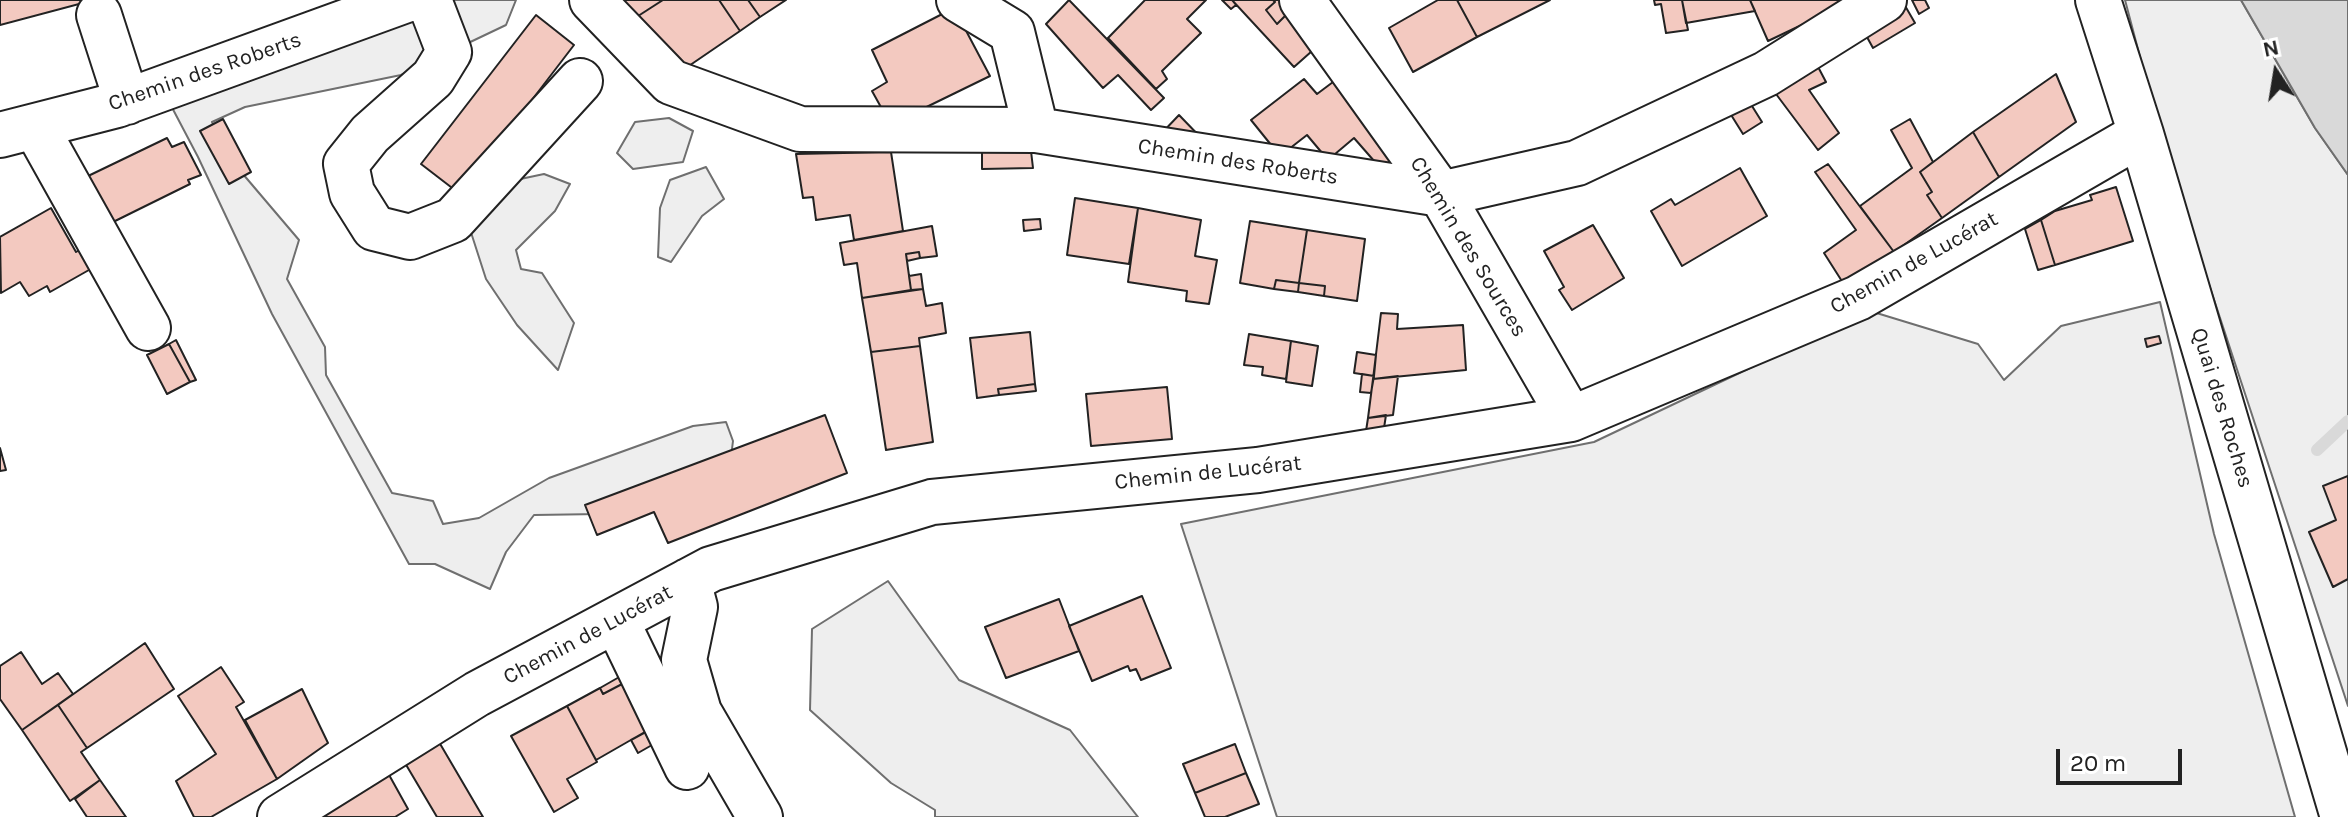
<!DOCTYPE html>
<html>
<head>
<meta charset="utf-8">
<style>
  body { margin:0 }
  #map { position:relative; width:2348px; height:817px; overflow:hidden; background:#fff; font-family:Karla,sans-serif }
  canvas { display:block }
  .north { position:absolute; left:2236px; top:32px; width:80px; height:80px; -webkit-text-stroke:6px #fff; paint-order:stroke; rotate:348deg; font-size:22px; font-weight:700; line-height:32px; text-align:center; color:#222 }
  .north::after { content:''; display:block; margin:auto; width:28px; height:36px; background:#222; clip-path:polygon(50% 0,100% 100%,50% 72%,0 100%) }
  .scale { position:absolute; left:2056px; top:749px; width:126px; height:36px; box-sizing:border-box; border:4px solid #222; border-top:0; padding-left:10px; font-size:24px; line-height:28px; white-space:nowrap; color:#222; -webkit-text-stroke:6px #fff; paint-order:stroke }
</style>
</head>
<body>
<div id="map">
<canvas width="2348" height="817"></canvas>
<div class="north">N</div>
<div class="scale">20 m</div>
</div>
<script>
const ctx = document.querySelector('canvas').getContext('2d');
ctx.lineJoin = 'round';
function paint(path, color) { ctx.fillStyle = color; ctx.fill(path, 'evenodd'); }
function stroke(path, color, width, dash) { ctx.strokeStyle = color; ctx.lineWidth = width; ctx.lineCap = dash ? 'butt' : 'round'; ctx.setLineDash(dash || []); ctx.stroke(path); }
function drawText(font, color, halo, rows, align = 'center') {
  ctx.font = font + ' Karla,sans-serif'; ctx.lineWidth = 6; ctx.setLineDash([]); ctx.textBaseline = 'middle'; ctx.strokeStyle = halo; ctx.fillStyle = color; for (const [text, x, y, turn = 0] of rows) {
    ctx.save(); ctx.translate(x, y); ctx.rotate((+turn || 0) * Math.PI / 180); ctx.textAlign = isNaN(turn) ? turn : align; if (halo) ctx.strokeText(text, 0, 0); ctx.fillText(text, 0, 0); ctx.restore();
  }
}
const green = new Path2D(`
  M447,0H516L506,25L401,75L245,107L212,122L231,160L299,240L287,279L325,347L326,375L392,493L433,501L443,524L479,518L549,478L693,426L726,422L733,441L729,473L600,514L534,515L506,552L490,589L435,564H409L272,314L198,157L167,98Z
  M2125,0H2241L2315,128L2348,175V706L2164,148Z
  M669,118L693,131L683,162L633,169L617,153L635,122Z
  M706,167L724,199L702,216L671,262L658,257L660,208L670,180Z
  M544,174L570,184L555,211L516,250L521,269L542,273L574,323L558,370L517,325L486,279L467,220L511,181Z
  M2160,302L2214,534L2295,817H1277L1181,524L1594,442L1870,311L1978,344L2004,380L2061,326Z
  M888,581L959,680L1070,730L1138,817H935V810L891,783L810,710L812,629Z`);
const water = new Path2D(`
  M2241,0H2348V175L2315,128Z`);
const stream = new Path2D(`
  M2317,450L2348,421`);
const building = new Path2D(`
  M0,0H94L0,25Z
  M622,0H663L635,18Z
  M663,0H719L740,31L680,72L635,18Z
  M719,0H748L760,17L740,31Z
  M748,0H786L760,17Z
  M1069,0L1164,98L1151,110L1118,75L1103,88L1046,24Z
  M1145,0H1206L1187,19L1201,33L1162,71L1167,79L1156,89L1108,38Z
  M1222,0H1232L1236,5L1231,9Z
  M1232,0H1273L1275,2L1266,10L1277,24L1293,8L1321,43L1294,67Z
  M1273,0H1287L1293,8L1277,24L1266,10L1275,2Z
  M1438,0H1457L1477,37L1413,72L1389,28Z
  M1457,0H1550L1477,37Z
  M1654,0H1682L1688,30L1666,33L1661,4L1655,5Z
  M1682,0H1750L1755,11L1686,23Z
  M1750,0H1854L1768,41Z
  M1912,0H1925L1929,8L1919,14Z
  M1904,4L1915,23L1873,48L1862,28Z
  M954,8L990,76L906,117L882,109L872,91L887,82L872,50Z
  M536,15L574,45L460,194L421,164Z
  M1816,63L1826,82L1809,90L1839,133L1818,150L1770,86Z
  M1345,73L1412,158L1382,170L1354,138L1328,160L1307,135L1280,156L1251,120L1304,79L1317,94Z
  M2056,74L2076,122L1999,177L1973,132Z
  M1747,98L1762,122L1743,134L1728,110Z
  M1179,115L1207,144L1159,136Z
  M223,119L251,172L229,184L200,131Z
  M1910,119L1933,162L1920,172L1932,192L1927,195L1942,218L1894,252L1860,206L1912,168L1891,130Z
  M1973,132L1999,177L1942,218L1927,195L1932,192L1920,172Z
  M167,138L172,147L184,142L201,175L188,180L190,184L109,224L86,177Z
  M1031,151L1033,168L982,169V152Z
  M891,152L903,231L854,240L850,215L816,220L813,197L803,198L796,154Z
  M1828,164L1894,252L1845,286L1824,253L1856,230L1815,172Z
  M1740,168L1767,216L1682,266L1651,211L1671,199L1675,205Z
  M2116,187L2133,241L2055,265L2041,220L2055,211L2092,200L2090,195Z
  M1075,198L1138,208L1129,264L1067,255Z
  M51,208L76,252L85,247L96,266L50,292L47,286L29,296L20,282L1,293L0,237Z
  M1138,208L1201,220L1195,256L1217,260L1209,304L1186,301L1187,291L1128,282Z
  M1040,219L1041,229L1024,231L1023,220Z
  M2041,220L2055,265L2038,270L2025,229Z
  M1250,221L1307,230L1299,283L1276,280L1274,289L1240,283Z
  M1593,225L1624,278L1572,310L1559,290L1564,287L1544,251Z
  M932,226L937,256L920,258L919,252L906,254L911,290L862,298L857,263L844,265L840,243Z
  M1307,230L1365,239L1357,301L1324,296L1325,286L1299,283Z
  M919,252L920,258L907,261L906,254Z
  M921,274L923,289L911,290L909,276Z
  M1276,280L1299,283L1298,292L1274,289Z
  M1299,283L1325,286L1324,296L1298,292Z
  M923,289L926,306L942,303L946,333L919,338L920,346L871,352L862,298Z
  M1381,313L1398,314L1397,329L1463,325L1466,370L1373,379Z
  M1030,332L1035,384L998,389L999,395L977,398L970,338Z
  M1249,334L1291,341L1286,379L1262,375L1263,367L1244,365Z
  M2159,336L2161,343L2147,347L2145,339Z
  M176,340L196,380L190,382L169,344Z
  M1291,341L1318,346L1312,386L1286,382Z
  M169,344L190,382L167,394L147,355Z
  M920,346L933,442L886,450L871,352Z
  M1357,352L1376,355L1374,376L1354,373Z
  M1362,374L1374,376L1371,393L1360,392Z
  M1398,376L1393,415L1368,418L1373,379Z
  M1035,384L1036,391L999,395L998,389Z
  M1167,387L1172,439L1091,446L1086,394Z
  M825,415L847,473L668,543L654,512L597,535L585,505Z
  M1386,415L1384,428L1366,431L1368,418Z
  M0,448L6,470L0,471Z
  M2348,476V579L2333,587L2309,532L2336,520L2323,486Z
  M1142,596L1171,668L1141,680L1136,669L1130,671L1128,666L1092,681L1069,626Z
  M1059,599L1079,651L1006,678L985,627Z
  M145,643L174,689L87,748L58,705Z
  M21,652L42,684L58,673L73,694L22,730L0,699V666Z
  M221,667L244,702L236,707L277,779L211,817H194L176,781L216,754L178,696Z
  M628,672L624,683L603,694L600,688Z
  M624,683L657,725L596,760L567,706L600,688L603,694Z
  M302,689L328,743L277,779L245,720Z
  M58,705L87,748L81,752L100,780L70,801L22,730Z
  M567,706L597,762L567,779L578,798L554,812L511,736Z
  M653,728L659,741L638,753L631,740Z
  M439,742L483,817H437L405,763Z
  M1235,744L1246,773L1195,793L1183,764Z
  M388,773L408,809L395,817H318Z
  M1246,773L1259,804L1225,817H1205L1195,793Z
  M100,780L126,817H87L75,799Z`);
const minor = new Path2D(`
  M429,0L449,52L433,78L370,134L346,164L352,193L374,228L410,237L453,220L580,81
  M592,0L671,82L800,129L1036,130L1441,194L1577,163L1766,74L1884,0
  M959,0L1012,32L1036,130
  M1302,0L1441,194L1571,419
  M2098,0L2141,134L2343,817
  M99,15L127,102
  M35,126L148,328
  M0,135L117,105L406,0
  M688,581L695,607L684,660L699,712L760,817
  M616,620L687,767
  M280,817L477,694L711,569L932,502L1258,470L1571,419L1858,298L2141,134`);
const streetNames = [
  ["Chemin des Roberts",205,72,-19],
  ["Chemin des Roberts",1238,162,9],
  ["Chemin des Sources",1468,247,59],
  ["Chemin de Lucérat",1914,263,-29],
  ["Quai des Roches",2222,408,73],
  ["Chemin de Lucérat",1208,473,-6],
  ["Chemin de Lucérat",588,635,-28]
];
paint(green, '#eee');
stroke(green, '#6f6f6f', 2);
paint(water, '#d9d9d9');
stroke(water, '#6f6f6f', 2);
stroke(stream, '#d9d9d9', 12);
paint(building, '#f3c9c0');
stroke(building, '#222', 2);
stroke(minor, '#222', 48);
stroke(minor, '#fff', 44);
drawText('22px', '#222', '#fff', streetNames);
</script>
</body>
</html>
